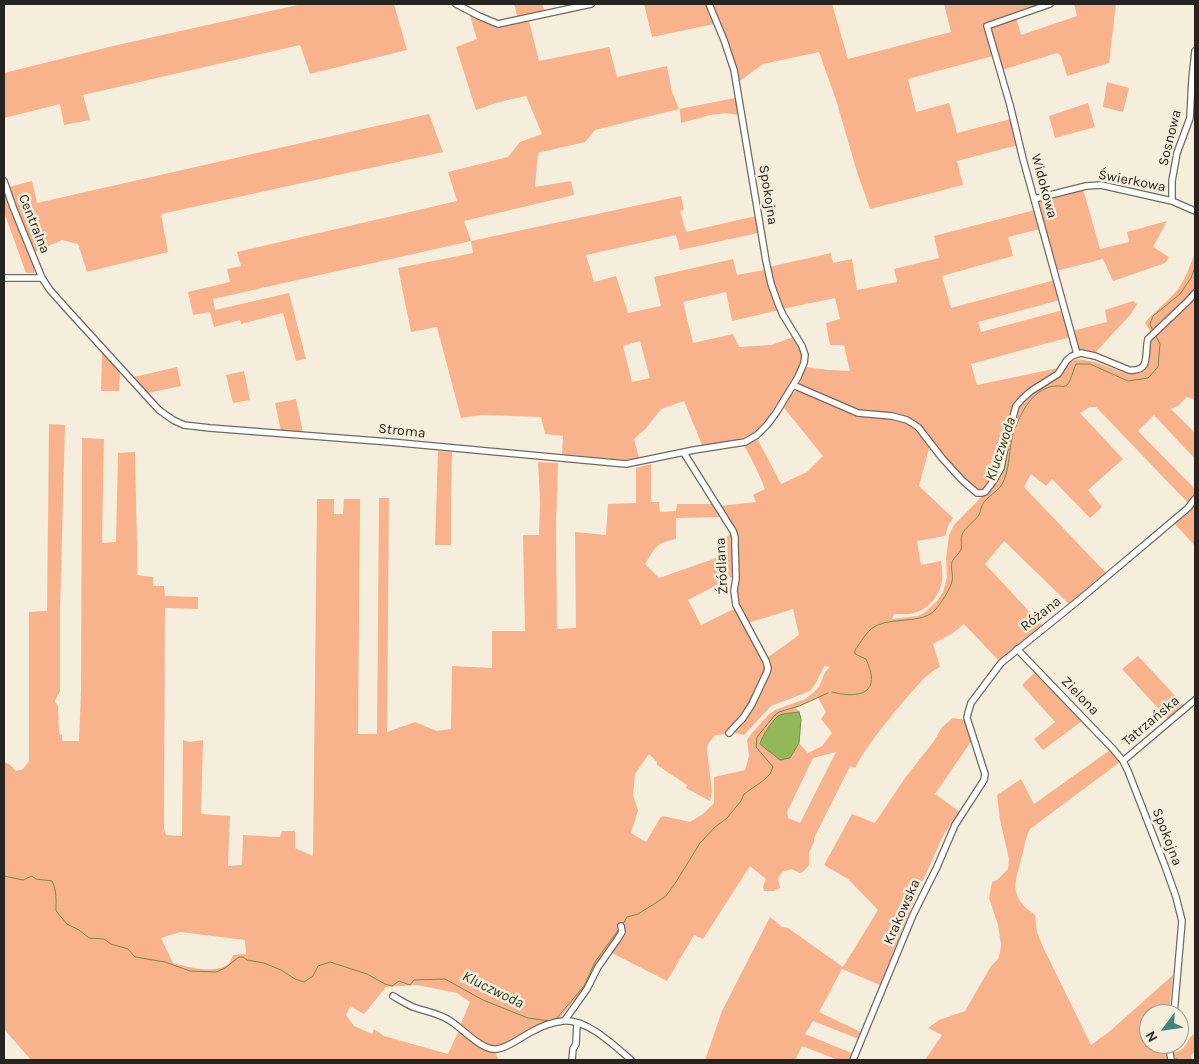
<!DOCTYPE html>
<html>
<head>
<meta charset="utf-8">
<style>
  body { margin:0 }
  #map { position:relative; width:1199px; height:1064px; overflow:hidden; background:#f5eedd; font-family:Karla,sans-serif }
  canvas { display:block }
  .frame { position:absolute; inset:0; border:5px solid #26241e; pointer-events:none }
  .north { position:absolute; left:1139px; top:1004px; width:50px; height:50px; box-sizing:border-box; background:#f5eedd; border:1px solid #a29d91; border-radius:50%; rotate:239deg; font-size:14px; font-weight:700; line-height:20px; text-align:center; color:#26241e }
  .north::after { content:''; display:block; margin:auto; width:18px; height:22px; background:#40867e; clip-path:polygon(50% 0,100% 100%,50% 72%,0 100%) }
</style>
</head>
<body>
<div id="map">
<canvas width="1199" height="1064"></canvas>
<div class="frame"></div>
<div class="north">N</div>
</div>
<script>
const ctx = document.querySelector('canvas').getContext('2d');
ctx.lineJoin = 'round';
function paint(path, color) { ctx.fillStyle = color; ctx.fill(path, 'evenodd'); }
function stroke(path, color, width, dash) { ctx.strokeStyle = color; ctx.lineWidth = width; ctx.lineCap = dash ? 'butt' : 'round'; ctx.setLineDash(dash || []); ctx.stroke(path); }
function drawText(font, color, halo, rows, align = 'center') {
  ctx.font = font + ' Karla,sans-serif'; ctx.lineWidth = 5; ctx.setLineDash([]); ctx.textBaseline = 'middle'; ctx.strokeStyle = halo; ctx.fillStyle = color; for (const [text, x, y, turn = 0] of rows) {
    ctx.save(); ctx.translate(x, y); ctx.rotate((+turn || 0) * Math.PI / 180); ctx.textAlign = isNaN(turn) ? turn : align; if (halo) ctx.strokeText(text, 0, 0); ctx.fillText(text, 0, 0); ctx.restore();
  }
}
const green = new Path2D(`
  M302,4H394L407,50L310,74L300,45L83,95L90,120L64,125L60,104L4,118V73L113,46Z
  M514,4H542L545,12L518,18Z
  M644,4H705L714,24L652,37Z
  M711,4H832L848,59L951,32L944,4H1048L986,24L993,56L908,79L916,112L949,103L957,133L1011,119L1018,145L957,161L963,185L870,209L857,172L836,100L819,52L763,64L737,83L736,64Z
  M1074,4H1116L1109,63L1067,76L1061,56L1057,53L1002,70L991,28L993,25L1016,17L1021,35L1077,16Z
  M469,13L499,27L529,21L539,61L609,47L617,77L667,66L672,92L679,109L735,98L739,115L726,113L710,115L681,123L680,111L679,109L595,130L585,142L538,153L535,187L571,181L574,195L464,221L471,241L681,196L684,210L680,211L686,232L756,216L758,233L680,250L676,235L586,255L594,282L616,276L628,313L661,306L654,277L733,259L737,275L764,270L779,310L732,321L726,292L683,302L693,343L733,334L739,347L771,345L794,337C797,342 802,348 802,354C804,366 768,422 757,430C742,442 721,443 702,445L684,401L661,409L646,428L634,439L639,458L624,460L562,454L563,436L545,434L541,417L481,415L461,418L437,327L411,332L398,268L473,253L471,241L213,299L215,310L289,293L306,359L296,361L283,313L241,324L240,320L214,327L210,312L193,315L188,292L230,282L227,269L241,266L237,252L457,201L448,172L508,157L520,142L542,134L526,96L499,102L476,110L456,47L477,39ZM640,341L650,378L632,382L623,346Z
  M1107,82L1129,88L1123,112L1103,107Z
  M1088,103L1095,127L1055,138L1049,116Z
  M429,114L443,152L161,214L168,252L87,272L78,244L62,240L35,252L9,187L32,181L37,203Z
  M1083,189L1100,249L1129,242L1127,232L1167,221L1153,247L1169,257L1165,263L1113,281L1103,259L1056,271L1038,200Z
  M4,190L35,268L34,273H26L4,212Z
  M1035,210L1040,229L1008,237L1013,256L942,276L951,308L1055,280L1060,300L978,322L981,332L1063,310L1070,337L971,364L977,385L1058,368C1050,380 1037,382 1026,391C1018,398 1011,413 1007,424C999,446 1006,462 990,482C987,486 986,488 981,490L972,486L908,418L893,413L891,418L907,421L916,428L930,445L919,486L953,518L948,526L945,536L917,541L921,565L941,561C942,568 943,575 942,581C940,595 928,610 914,613C908,615 900,614 894,614L892,619L918,616L925,612L937,601L943,592L947,577L946,558L949,535L954,525L995,483L1004,469L1012,425L1019,408L1027,397L1070,361L1079,359L1095,362L1128,374H1136L1141,372L1147,367L1150,359L1149,344L1154,337L1145,323C1155,310 1168,302 1178,289C1186,278 1190,265 1195,253V400L1187,397L1179,405L1171,409L1195,433V459L1154,415L1138,431L1195,489V494L1188,503L1096,407H1090L1080,413L1123,459L1088,490L1102,507L1090,518L1052,479L1046,486L1031,474L1024,487L1106,573L1069,604L1004,541L985,564L1042,625L1000,662L964,624L954,632L933,644L940,667C926,673 913,691 903,702C886,723 868,743 855,768L850,766L814,838V842L809,853V865L803,872L800,873L791,869L782,872L778,879L780,888L774,891H764L763,887L766,879L750,866L703,939L694,935L667,981L606,950L595,967L585,987L558,1020L497,1047C482,1046 472,1035 460,1026L470,1002L457,993L417,985L386,987L364,1014L350,1006L346,1015L354,1026L372,1034L374,1029L384,1036L448,1054L459,1030L486,1050L496,1054L499,1060H31L4,1029V762L9,764L16,771L23,769L29,761V612L47,611L49,424L65,425L60,611V691L55,701L58,706L59,734L62,735V741H79L81,691L82,438L104,439L102,543L116,542L118,453L135,452L137,543V575L153,577V586H164L165,596L198,597V609L165,608L164,828L166,835L182,836L183,740L190,742L203,740L201,814L230,816L228,866L242,865L243,835L280,837L282,831H295V848L313,856L317,499H334V514H343L344,499H360V517L358,734H377L379,498H389L387,732L415,722L437,731L451,729L452,666L492,668V631H525L523,535H539L540,501L538,462L558,463L556,522L557,629L576,628L575,532L606,535L608,504L636,503V468L651,464V502H659L660,512L676,511L677,504H713L722,517L676,518V539C655,543 656,547 645,564L659,578L722,556L720,541L732,533L733,539L732,577L688,600L701,625L734,609L737,610L764,660L799,635L793,609L748,623L737,602V536L720,506L756,502L753,495L765,489L756,468L744,445L758,440L781,484L807,472L823,456L784,408L792,393L799,390L800,386L797,382L805,367L829,370L850,371L844,345H830L826,323L840,319L835,298L782,309L769,267L831,253L833,263L852,259L857,290L897,282L894,269L939,258L934,236ZM824,666L830,667L825,672L819,687L814,692L805,699L775,710L769,714L751,734L747,740L749,756L745,770L714,777V803L703,814L690,822L663,816L660,818L646,842L631,833L638,810L633,795L635,774L649,754L657,762V765L687,785L686,788L710,801L712,792L707,750L708,744L715,735H720L730,732L744,735L771,706L810,691L816,683ZM818,698L826,712L821,719L832,733L822,746L808,753L799,743L790,758L760,744L766,731L779,715L799,712L796,708ZM836,752L800,823L788,818L787,812L813,758ZM180,932L245,940L246,954L233,955C232,958 231,961 229,963C218,975 186,967 173,963L161,938Z
  M1133,301L1137,304L1130,315L1095,353C1075,350 1077,350 1072,331L1107,322L1105,310Z
  M102,352L120,373L119,391H101Z
  M177,367L181,386L148,393L134,377Z
  M244,371L250,400L233,403L226,375Z
  M296,399L303,433L281,431L275,403Z
  M438,451L452,452L451,493V545H435Z
  M1193,504L1195,506V546L1174,523Z
  M1138,656L1184,705L1168,719L1122,669Z
  M1035,672L1082,721L1043,750L1034,739L1055,722L1022,685Z
  M953,718L966,720L972,740L935,794L960,812L944,834L918,891L880,985L842,969L819,1012L863,1033L859,1039L813,1021L805,1034L854,1054L852,1060H838L802,1046L795,1060H705L722,1011L770,917L782,927L788,928L843,967L878,910L848,879L824,865L852,814L875,823L905,778L934,741L942,727Z
  M1110,750L1120,762L1030,829C1024,840 1025,848 1021,859C1017,878 1009,891 1026,908C1029,910 1032,913 1035,915L1037,932L1043,947L1091,1045L1110,1031L1173,975L1169,1014H1149V1044H1167V1060H925L942,1035L928,1028L939,1020L965,1011L991,966L998,959L1000,953L1001,945L998,925L989,898L992,882L997,880L1008,869L1009,859L1000,820L997,795L1021,779L1034,804Z
  M1195,1033V1051L1191,1056L1192,1060H1174L1172,1053C1189,1050 1184,1041 1195,1033Z`);
const water = new Path2D(`
  M799,712L801,719L799,743L790,758L780,760L760,744C762,736 772,721 778,716C783,713 793,713 799,712Z`);
const stream = new Path2D(`
  M1153,331L1150,324L1153,316L1180,294L1191,278L1195,267
  M832,692C843,695 864,698 870,686C874,678 869,666 866,659L855,654V650C861,642 866,632 874,627C892,616 921,625 935,610C940,605 951,588 952,581C954,575 950,569 952,562C954,557 959,554 961,550C963,545 960,540 962,535C965,527 974,522 979,515C981,511 981,505 985,501C989,495 997,492 1001,486C1011,470 1008,448 1014,431C1016,425 1019,419 1022,413C1029,400 1040,387 1056,386C1060,385 1063,388 1067,385C1071,381 1073,370 1076,364H1090L1128,381L1148,378L1158,367L1160,344L1155,334
  M4,876L23,880L32,876L36,879L52,881C57,891 56,901 56,911L67,924L79,930L89,938L104,939L111,944L128,949L135,957L165,962L190,971L216,972L225,968L239,957H243L247,960L264,963L281,970L295,979L304,982L313,976L318,966L330,962L367,974L385,984L392,986L399,981L410,985L414,980L445,979L483,1000L528,1018L550,1021
  M623,924L627,917L638,914L654,904L666,896L676,882L700,843L715,827L727,818L741,801L744,794L764,780L770,774L773,767L756,747L757,737L775,715L779,712L799,706L828,693
  M556,1019L584,986L595,962L619,929
  M1176,1059L1180,1060`);
const street = new Path2D(`
  M456,4L479,16L498,24L591,4
  M1050,4L987,26L1010,105L1023,159L1077,354
  M4,181L13,207L42,278L50,290L66,308L159,410L173,420L184,425L210,428L390,442L626,464L694,450L745,442L757,435L767,425L776,413L798,377L804,363L805,355L802,346L783,315L779,306L771,284L766,261L734,70L724,40L709,4
  M1034,199L1086,186L1101,185L1172,201L1195,211
  M1172,201V181L1177,153L1190,118L1192,79L1195,51
  M4,278H42
  M793,385L858,413L892,416L907,420L918,427L942,458L962,480L977,493H982L985,492L994,480L1001,468L1006,442L1016,406L1022,399L1031,391L1058,374L1067,360L1072,356L1081,353L1095,356L1129,370C1152,372 1144,353 1148,339L1188,301L1195,293
  M684,453L733,531L735,537V545L736,578L734,591L736,605L766,661L768,668L767,672L752,704L743,718L729,733
  M1017,649L1113,749L1123,761L1128,771L1165,866L1176,897L1182,921L1174,1014
  M1123,761L1195,700
  M393,996C400,1000 406,1004 413,1007C427,1012 440,1013 452,1022C464,1030 482,1051 497,1049C508,1048 521,1037 531,1032C540,1027 552,1022 563,1021C586,1018 615,1046 631,1060
  M565,1020L587,989L598,967L617,940L622,932L621,926
  M1171,1044L1170,1053L1171,1060
  M572,1060L573,1049L576,1044L577,1023
  M853,1060L913,915L937,867L955,825L984,780L985,774L967,718L968,713L971,703L1001,663L1079,600L1188,508L1195,499`);
const streetNames = [
  ["Sosnowa",1170,138,-76],
  ["Świerkowa",1132,181,11],
  ["Widokowa",1044,186,75],
  ["Spokojna",768,195,81],
  ["Centralna",34,224,68],
  ["Stroma",402,431,6],
  ["Źródlana",722,566,-93],
  ["Różana",1041,614,-38],
  ["Zielona",1080,696,46],
  ["Tatrzańska",1151,721,-40],
  ["Spokojna",1167,837,69],
  ["Krakowska",902,912,-66]
];
const waterNames = [
  ["Kluczwoda",1001,449,-71],
  ["Kluczwoda",493,990,26]
];
paint(green, '#f9b38c');
paint(water, '#92b85a');
stroke(water, '#728c48', 1);
stroke(stream, '#728c48', 1);
stroke(street, '#706a5b', 8);
stroke(street, '#fff', 5.5);
drawText('14px', '#26241e', '#f5eedd', streetNames);
drawText('italic 15px', '#303f18', '#f5eedd', waterNames);
</script>
</body>
</html>
